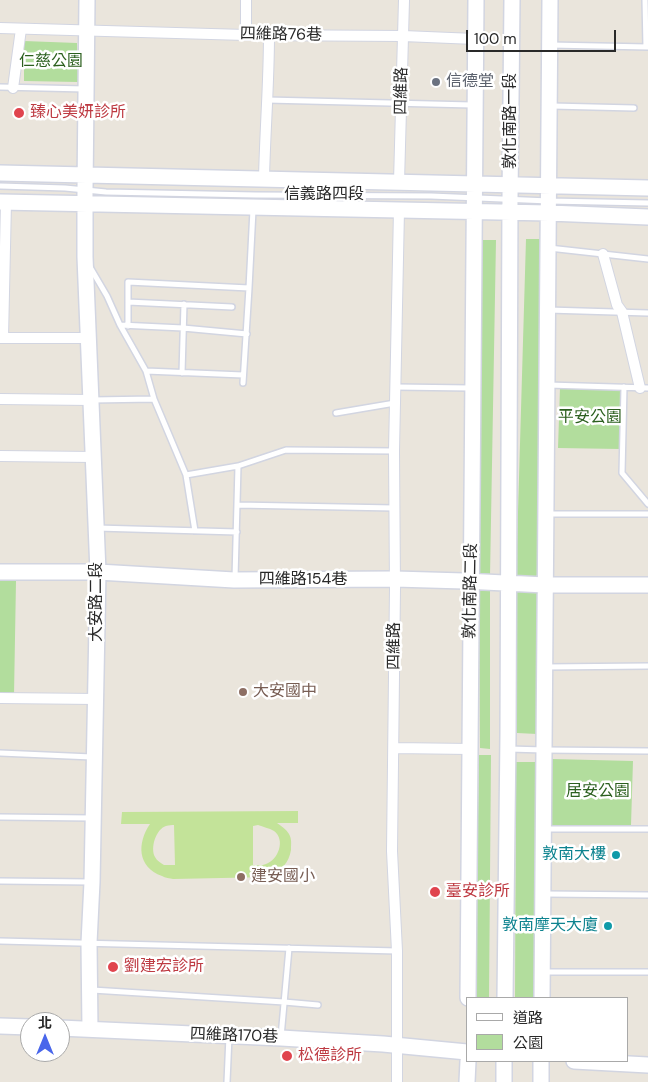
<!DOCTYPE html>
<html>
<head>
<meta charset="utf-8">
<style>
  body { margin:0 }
  #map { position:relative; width:648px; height:1082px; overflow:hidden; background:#eae5dc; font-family:"DM Sans","Noto Sans TC",sans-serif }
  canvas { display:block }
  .legend { position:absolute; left:466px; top:997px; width:162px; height:65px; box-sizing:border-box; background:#fff; border:1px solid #a9a9a9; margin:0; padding:6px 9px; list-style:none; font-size:15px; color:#292929 }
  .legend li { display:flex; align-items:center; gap:10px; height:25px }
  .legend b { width:25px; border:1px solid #a9a9a9 }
  .north { position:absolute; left:20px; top:1012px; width:50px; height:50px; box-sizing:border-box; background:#fff; border:1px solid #a9a9a9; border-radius:50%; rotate:0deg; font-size:14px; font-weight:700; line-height:20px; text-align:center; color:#292929 }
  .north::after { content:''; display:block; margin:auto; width:18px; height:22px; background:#4966eb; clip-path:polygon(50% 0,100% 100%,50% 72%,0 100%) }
  .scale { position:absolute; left:466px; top:30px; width:150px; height:22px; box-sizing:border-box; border:2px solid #292929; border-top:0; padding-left:6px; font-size:15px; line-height:18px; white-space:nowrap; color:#292929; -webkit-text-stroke:4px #fff; paint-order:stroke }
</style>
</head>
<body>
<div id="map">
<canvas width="648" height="1082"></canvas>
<ul class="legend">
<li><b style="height:6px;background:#fff"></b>道路</li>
<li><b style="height:14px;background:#b2dd9d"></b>公園</li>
</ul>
<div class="north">北</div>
<div class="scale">100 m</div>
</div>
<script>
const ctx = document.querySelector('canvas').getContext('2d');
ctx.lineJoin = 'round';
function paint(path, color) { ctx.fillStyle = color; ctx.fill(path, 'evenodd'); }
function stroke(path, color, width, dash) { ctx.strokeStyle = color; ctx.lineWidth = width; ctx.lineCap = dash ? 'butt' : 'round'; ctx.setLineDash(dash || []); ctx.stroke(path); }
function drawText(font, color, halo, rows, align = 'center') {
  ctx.font = font + ' "DM Sans","Noto Sans TC",sans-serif'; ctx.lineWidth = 5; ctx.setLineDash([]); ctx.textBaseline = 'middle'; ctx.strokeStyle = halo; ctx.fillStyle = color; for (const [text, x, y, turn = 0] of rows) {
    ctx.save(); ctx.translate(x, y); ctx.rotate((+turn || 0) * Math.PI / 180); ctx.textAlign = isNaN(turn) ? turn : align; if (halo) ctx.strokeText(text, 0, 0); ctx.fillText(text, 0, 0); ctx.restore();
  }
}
const green = new Path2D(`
  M24,41L77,43L78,82L24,81Z
  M526,239H541L540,579L516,580Z
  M481,240H496L490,576L479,575Z
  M560,388L621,389L620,449L558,448Z
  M0,580L16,581L14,695L0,694Z
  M540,589L537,734L517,733L516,590Z
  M479,590H490V749L480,748Z
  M479,755H491L489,998H475Z
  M552,759L633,761L631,825H551Z
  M516,762H537L534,998H515Z`);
const pitch = new Path2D(`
  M298,811V823H277C281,826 286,829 289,834C292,839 291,844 291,850C289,863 281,870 270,877L173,879C170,878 165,878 162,876C137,867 137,843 150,824H121L122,812ZM174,825L175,865H164C161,863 157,861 155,857C150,848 156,829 166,826C169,825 172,825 174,825ZM258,825C263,827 269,828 274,831C286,840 278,860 266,864C262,866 257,865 253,865V826Z`);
const lane = new Path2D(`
  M645,0L646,47
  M550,45L648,47
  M0,87L85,89
  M267,100L472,105
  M552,106L634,108
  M0,186L65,188L106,192L256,195L431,196L549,201L648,203
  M549,248L648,259
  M90,267L107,296L120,325L146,371L154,399L186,475L195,531
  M128,302L232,307
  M548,310L648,313
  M120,325L183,328L247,334
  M128,326V282L249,288
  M146,371L243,375
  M182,373L184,304
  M243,383L249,288L253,210
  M548,385L648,388
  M396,387L470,388
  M624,387L622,473L648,504
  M92,400L154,399
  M336,413L395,403
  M186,475L238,466L286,450L394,451
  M237,505L394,508
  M549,514H648
  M97,528L237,532
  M235,578L238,466
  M546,667L648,666
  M509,749L544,750L648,751
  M0,753L92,757
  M0,817L92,818
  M546,829H648
  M0,881L91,882
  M546,894L648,895
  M0,941L397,951
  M544,972H648
  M92,990L284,1002L318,1005
  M281,1037L289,948
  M227,1082L229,1036`);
const street = new Path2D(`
  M0,28L246,35L403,36L475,39
  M246,35V0
  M13,88L21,29
  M264,179C265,131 269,83 269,35
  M399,182L404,0
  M603,254L617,305L622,312L640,388
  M0,338H89
  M3,338L6,202
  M0,399L91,400
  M0,456L94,457
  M0,698L96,699
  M394,748L470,749
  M397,1082V951L392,851L395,588L394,451L399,210`);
const secondary = new Path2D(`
  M87,0L85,190V257L98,572L92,882L89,943L90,1029
  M0,173L648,188
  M0,202L549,213L648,217
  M0,572H98L234,580L395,579L464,581L545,585H648
  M468,998L476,0
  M505,998L508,735L510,199L512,0
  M542,998L550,0
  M0,1026L30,1027
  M60,1028L281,1038L383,1044L467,1052
  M574,1061L648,1065
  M467,1082L468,1061
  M504,1082V1061
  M541,1082V1061`);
const markers = [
  [436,82,5,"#6b7280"],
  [19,113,6,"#e0444e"],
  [243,692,5,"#8d6e63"],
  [616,855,5,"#0f9aa8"],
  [241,877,5,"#8d6e63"],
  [435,892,6,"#e0444e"],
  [608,926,5,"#0f9aa8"],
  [113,967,6,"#e0444e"],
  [287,1056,6,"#e0444e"]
];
const streetNames = [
  ["四維路76巷",281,35,1],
  ["四維路",402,91,-89],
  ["敦化南路一段",511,121,-90],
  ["信義路四段",324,195],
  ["四維路154巷",303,580],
  ["敦化南路二段",471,591,-89],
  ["大安路二段",97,602,-90],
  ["四維路",395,646,-90],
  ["四維路170巷",234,1036,2]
];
const parkNames = [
  ["仁慈公園",51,62],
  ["平安公園",590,418],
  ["居安公園",598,792]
];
const worshipNames = [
  ["信德堂",446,82]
];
const healthNames = [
  ["臻心美妍診所",30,113],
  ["臺安診所",446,892],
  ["劉建宏診所",124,967],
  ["松德診所",298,1056]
];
const educationNames = [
  ["大安國中",253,692],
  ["建安國小",251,877]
];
const cultureNames = [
  ["敦南大樓",606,855],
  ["敦南摩天大廈",598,926]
];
paint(green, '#b2dd9d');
paint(pitch, '#c3e399');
stroke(lane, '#d2d5e1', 8);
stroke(street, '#d2d5e1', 12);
stroke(secondary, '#d2d5e1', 18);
stroke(lane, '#fff', 5);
stroke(street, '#fff', 10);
stroke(secondary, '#fff', 15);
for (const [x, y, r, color] of markers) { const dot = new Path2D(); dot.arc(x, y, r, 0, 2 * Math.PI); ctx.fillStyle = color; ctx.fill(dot); stroke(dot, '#fff', 2); }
drawText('16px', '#292929', '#fff', streetNames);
drawText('16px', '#2c601f', '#fff', parkNames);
drawText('16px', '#5b616d', '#fff', worshipNames, 'left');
drawText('16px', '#be3a42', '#fff', healthNames, 'left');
drawText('16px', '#785e54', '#fff', educationNames, 'left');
drawText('16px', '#0d838f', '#fff', cultureNames, 'right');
</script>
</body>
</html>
